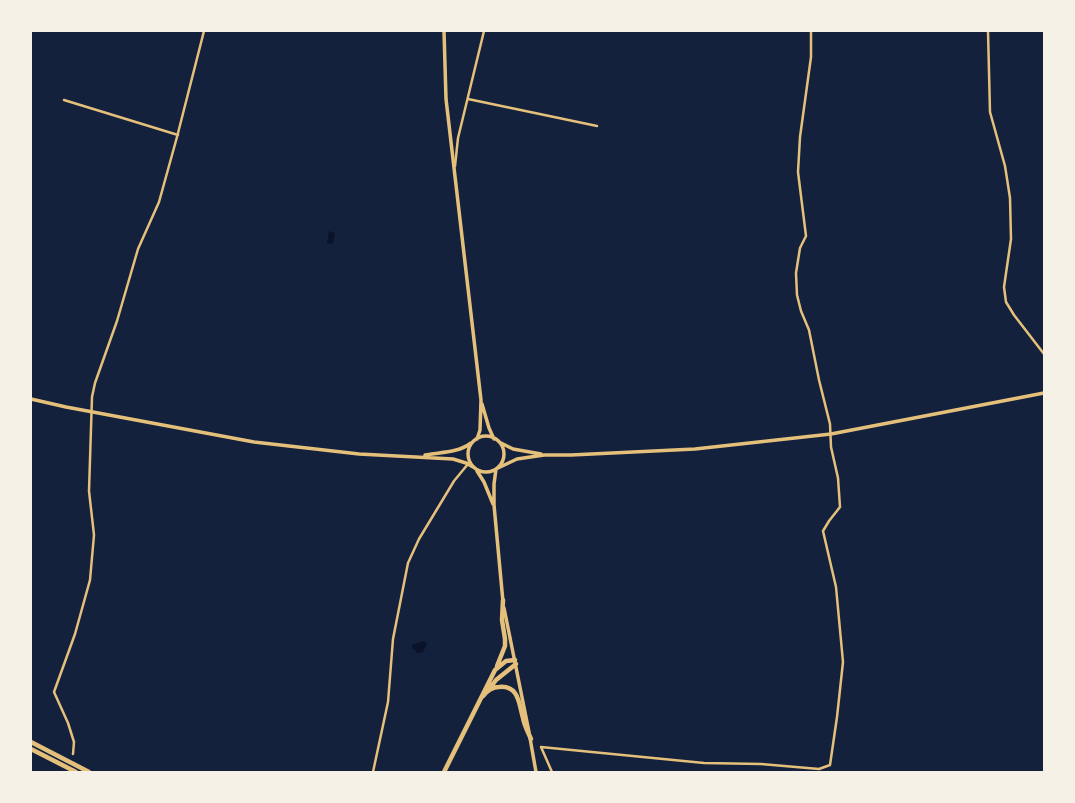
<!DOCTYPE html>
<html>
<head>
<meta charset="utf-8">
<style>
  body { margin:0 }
  #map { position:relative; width:1075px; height:803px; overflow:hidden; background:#14213d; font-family:"Alegreya Sans",sans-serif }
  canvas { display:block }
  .frame { position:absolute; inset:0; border:32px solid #f6f1e7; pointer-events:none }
</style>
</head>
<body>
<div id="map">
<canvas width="1075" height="803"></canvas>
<div class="frame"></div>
</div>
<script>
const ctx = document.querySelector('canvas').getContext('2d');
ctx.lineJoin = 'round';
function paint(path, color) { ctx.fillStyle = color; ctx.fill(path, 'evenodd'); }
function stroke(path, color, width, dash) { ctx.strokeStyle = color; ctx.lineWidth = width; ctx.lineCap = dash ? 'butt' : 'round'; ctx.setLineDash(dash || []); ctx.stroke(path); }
const water = new Path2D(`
  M329,231L335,233L333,244L327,243Z
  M424,641L426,642L427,644L423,652L417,653L414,649H412V645Z`);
const minor = new Path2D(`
  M988,31L990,112L1005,166L1010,198L1011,239L1004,287L1006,302L1014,315L1044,354
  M468,99L597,126
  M64,100L178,135
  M455,166L458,138L484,31
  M73,754L74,742L68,723L54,692L75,634L90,580L94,535L89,491L92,397L95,383L117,321L138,249L159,202L177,137L204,31
  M373,772L388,702L393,639L408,563L419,539L454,481L468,464
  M552,772L541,747L704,763L761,764L819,769L830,765L837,717L843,662L836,587L823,531L829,521L840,507L838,478L831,447L830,424L819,380L809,330L801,311L797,295L796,273L800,248L806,236L798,172L800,137L811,57V31`);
const secondary = new Path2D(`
  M444,31L446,99L481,400L480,430L477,439
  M31,399L66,407L254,442L359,454L453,459L466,463L473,467
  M482,404L489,428L494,439
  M468 454a18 18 0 1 1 36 0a18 18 0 1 1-36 0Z
  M499,442L513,449L541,454
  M425,455C441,452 458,453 471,443
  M498,468L517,459L544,455H571L695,449L831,434L1044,393
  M496,469L494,484V505L503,602
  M477,471L484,482L493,504
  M504,608L529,732
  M530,738L536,772`);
const motorway = new Path2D(`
  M497,666L505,646V639L502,620L503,600
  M487,692L496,680L516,664
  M483,696C487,691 493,687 499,687C519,685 519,704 523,718C524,725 528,732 531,739
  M31,742L89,772
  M31,749L76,772
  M444,772L495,670L506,661L515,660`);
paint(water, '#0b132b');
stroke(minor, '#e5c07b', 2.5);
stroke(secondary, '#e5c07b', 3.5);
stroke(motorway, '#e5c07b', 4.5);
</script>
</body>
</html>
